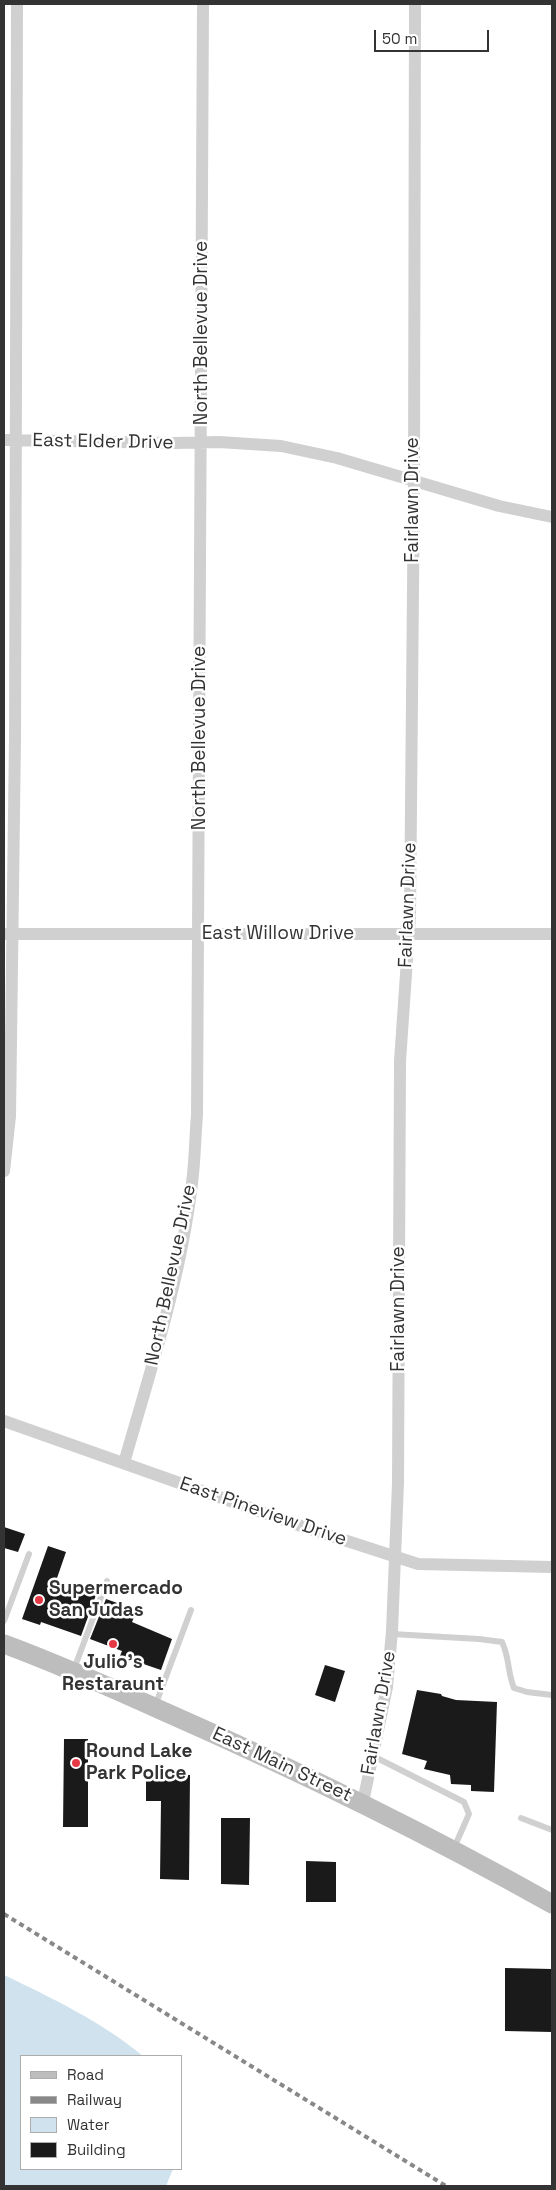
<!DOCTYPE html>
<html>
<head>
<meta charset="utf-8">
<style>
  body { margin:0 }
  #map { position:relative; width:556px; height:2190px; overflow:hidden; background:#fff; font-family:"Space Grotesk",sans-serif }
  canvas { display:block }
  .frame { position:absolute; inset:0; border:5px solid #333; pointer-events:none }
  .legend { position:absolute; left:20px; top:2055px; width:162px; height:115px; box-sizing:border-box; background:#fff; border:1px solid #adadad; margin:0; padding:6px 9px; list-style:none; font-size:15px; color:#333 }
  .legend li { display:flex; align-items:center; gap:10px; height:25px }
  .legend b { width:25px; border:1px solid #adadad }
  .scale { position:absolute; left:374px; top:30px; width:115px; height:22px; box-sizing:border-box; border:2px solid #333; border-top:0; padding-left:6px; font-size:15px; line-height:18px; white-space:nowrap; color:#333; -webkit-text-stroke:4px #fff; paint-order:stroke }
</style>
</head>
<body>
<div id="map">
<canvas width="556" height="2190"></canvas>
<div class="frame"></div>
<ul class="legend">
<li><b style="height:6px;background:#bdbdbd"></b>Road</li>
<li><b style="height:6px;background:#888"></b>Railway</li>
<li><b style="height:14px;background:#cfe2ee"></b>Water</li>
<li><b style="height:14px;background:#1a1a1a"></b>Building</li>
</ul>
<div class="scale">50 m</div>
</div>
<script>
const ctx = document.querySelector('canvas').getContext('2d');
ctx.lineJoin = 'round';
function paint(path, color) { ctx.fillStyle = color; ctx.fill(path, 'evenodd'); }
function stroke(path, color, width, dash) { ctx.strokeStyle = color; ctx.lineWidth = width; ctx.lineCap = dash ? 'butt' : 'round'; ctx.setLineDash(dash || []); ctx.stroke(path); }
function drawText(font, color, halo, rows, align = 'center') {
  ctx.font = font + ' "Space Grotesk",sans-serif'; ctx.lineWidth = 5; ctx.setLineDash([]); ctx.textBaseline = 'middle'; ctx.strokeStyle = halo; ctx.fillStyle = color; for (const [text, x, y, turn = 0] of rows) {
    ctx.save(); ctx.translate(x, y); ctx.rotate((+turn || 0) * Math.PI / 180); ctx.textAlign = isNaN(turn) ? turn : align; if (halo) ctx.strokeText(text, 0, 0); ctx.fillText(text, 0, 0); ctx.restore();
  }
}
const water = new Path2D(`
  M4,1975C52,1998 102,2022 143,2056H21V2169H173L166,2186H4Z`);
const building = new Path2D(`
  M4,1527L25,1534L18,1552L4,1548Z
  M48,1546L66,1552L56,1581L96,1595L81,1636L41,1622L40,1625L22,1619Z
  M106,1599L137,1610L132,1622L172,1639L161,1670L120,1656L122,1651L90,1639Z
  M325,1665L345,1671L335,1702L315,1695Z
  M417,1690L441,1694L442,1696L456,1700L497,1702L494,1792L471,1791V1785L451,1784L450,1775L424,1769L427,1761L402,1754Z
  M64,1739H88V1827H63Z
  M146,1774L190,1775L189,1880L160,1879L161,1801H146Z
  M221,1818H250L249,1885L221,1884Z
  M306,1861L336,1862V1902H306Z
  M505,1968L552,1969V2032L505,2031Z`);
const service = new Path2D(`
  M4,1621L29,1554
  M392,1634L479,1639L502,1642C510,1659 507,1671 514,1688L527,1692L552,1695
  M74,1669L107,1581
  M155,1706L191,1610
  M373,1756L464,1802L469,1814L454,1848
  M521,1818L552,1830`);
const minor = new Path2D(`
  M4,440L175,443L219,442L281,446L337,458L499,506L552,517
  M4,934H552
  M4,1171L10,1116L15,738L17,4
  M4,1421L304,1527L418,1564L552,1567
  M124,1463C150,1372 181,1278 192,1183C195,1161 195,1138 197,1115L203,4
  M363,1802L387,1687L392,1631L398,1483L400,1061L410,916L414,480L415,4`);
const secondary = new Path2D(`
  M4,1644C58,1664 112,1688 165,1712C297,1770 426,1833 552,1904`);
const rail = new Path2D(`
  M4,1914L446,2186`);
const markers = [
  [39,1600,5,"#e63946"],
  [113,1644,5,"#e63946"],
  [76,1763,5,"#e63946"]
];
const streetNames = [
  ["North Bellevue Drive",202,333,-90],
  ["East Elder Drive",103,442,1],
  ["Fairlawn Drive",413,500,-90],
  ["North Bellevue Drive",200,738,-90],
  ["Fairlawn Drive",408,905,-88],
  ["East Willow Drive",278,934],
  ["North Bellevue Drive",171,1275,-78],
  ["Fairlawn Drive",399,1309,-90],
  ["East Pineview Drive",263,1512,19],
  ["Fairlawn Drive",379,1713,-80],
  ["East Main Street",282,1765,25]
];
const poiNames = [
  ["Supermercado",49,1589],
  ["San Judas",49,1611],
  ["Julio's",113,1663,"center"],
  ["Restaraunt",113,1685,"center"],
  ["Round Lake",86,1752],
  ["Park Police",86,1774]
];
paint(water, '#cfe2ee');
paint(building, '#1a1a1a');
stroke(service, '#d0d0d0', 6);
stroke(minor, '#d0d0d0', 12);
stroke(secondary, '#bdbdbd', 19);
stroke(rail, '#888', 4, [5, 4]);
for (const [x, y, r, color] of markers) { const dot = new Path2D(); dot.arc(x, y, r, 0, 2 * Math.PI); ctx.fillStyle = color; ctx.fill(dot); stroke(dot, '#fff', 2); }
drawText('19px', '#333', '#fff', streetNames);
drawText('bold 19px', '#333', '#fff', poiNames, 'left');
</script>
</body>
</html>
